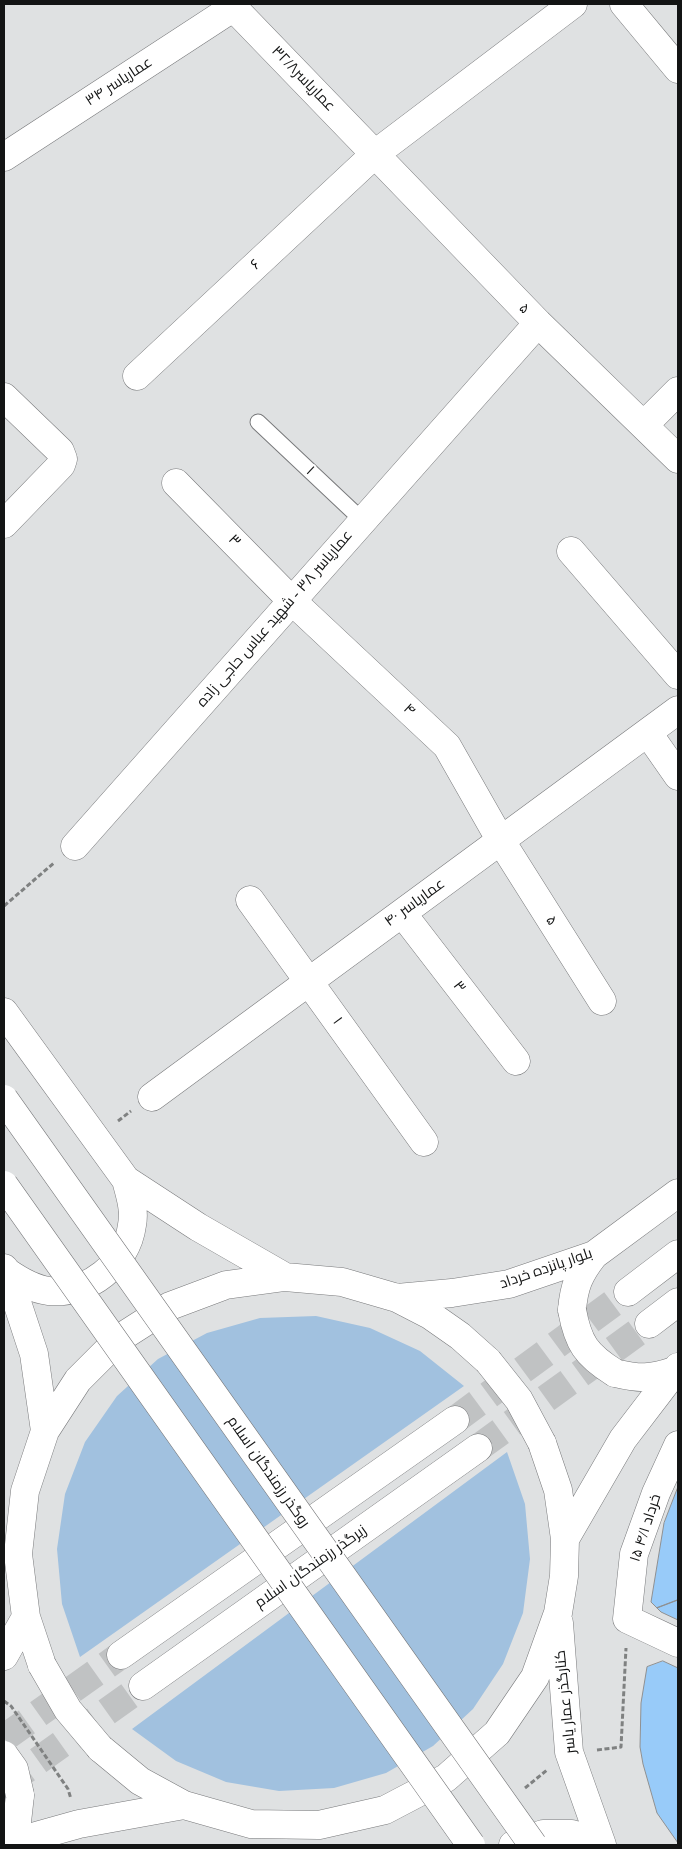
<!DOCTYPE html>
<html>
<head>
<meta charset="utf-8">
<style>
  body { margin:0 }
  #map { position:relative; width:682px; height:1849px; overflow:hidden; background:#dfe1e2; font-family:"Times New Roman",serif }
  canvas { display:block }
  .frame { position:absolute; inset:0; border:5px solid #131414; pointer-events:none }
</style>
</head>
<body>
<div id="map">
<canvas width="682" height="1849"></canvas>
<div class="frame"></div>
</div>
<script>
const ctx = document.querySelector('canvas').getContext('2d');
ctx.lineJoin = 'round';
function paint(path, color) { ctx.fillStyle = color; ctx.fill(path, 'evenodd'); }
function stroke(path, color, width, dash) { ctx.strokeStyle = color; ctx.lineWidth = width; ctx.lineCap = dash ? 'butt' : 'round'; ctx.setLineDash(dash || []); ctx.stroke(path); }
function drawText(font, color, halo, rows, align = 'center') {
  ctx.font = font + ' "Times New Roman",Cairo,serif'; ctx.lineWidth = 4; ctx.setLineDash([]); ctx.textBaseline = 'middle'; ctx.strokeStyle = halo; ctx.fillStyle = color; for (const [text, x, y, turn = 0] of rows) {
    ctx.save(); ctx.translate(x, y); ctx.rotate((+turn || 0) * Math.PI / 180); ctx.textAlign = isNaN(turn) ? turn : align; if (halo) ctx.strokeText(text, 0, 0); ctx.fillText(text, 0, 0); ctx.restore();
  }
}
const green = new Path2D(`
  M316,1316L370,1328L420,1351L464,1386L80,1657L62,1604L57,1549L65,1494L85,1442L117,1396L158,1359L207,1333L260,1318Z
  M507,1452L525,1504L530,1559L523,1613L503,1664L473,1709L433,1746L386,1773L334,1788L279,1791L226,1782L176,1761L132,1729Z`);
const building = new Path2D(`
  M678,1487V1600L657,1608L651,1602L664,1523Z
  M678,1600V1620L661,1612L657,1608Z
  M663,1661L678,1668V1843L657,1813L643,1764L640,1747L641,1703L647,1667Z`);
const primaryTunnel = new Path2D(`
  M455,1420L628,1292
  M478,1448L649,1324
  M4,1738L121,1655
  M4,1785L143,1686`);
const path = new Path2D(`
  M4,906L55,862
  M118,1121L131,1111
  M4,1701L11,1706L68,1789L71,1799
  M597,1750L621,1747L626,1648
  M525,1788L547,1770`);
const lane = new Path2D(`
  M258,422L362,520`);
const street = new Path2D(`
  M230,4L538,323L678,459
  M624,4L678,69
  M4,157L234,7
  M137,376L375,154L573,4
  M4,397L60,451L63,459L61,465L4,524
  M644,425L678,391
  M176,483L291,600L447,746L501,841L602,1001
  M571,551L678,675
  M648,733L678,776
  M75,846L538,323
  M250,900L424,1142
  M402,913L516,1061
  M152,1097L678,710
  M678,1445L656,1493L634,1554L627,1619L678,1643`);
const primary = new Path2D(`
  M4,1012L126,1180L198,1227L285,1277
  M4,1268L7,1272L34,1354L45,1431
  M7,1272C20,1281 33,1289 49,1291C88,1295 127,1264 132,1225C135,1210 130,1195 126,1180
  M628,1292L678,1254
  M397,1298L452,1293L509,1284L594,1255L678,1193
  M572,1310C574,1286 579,1274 594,1255
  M649,1324L678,1302
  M615,1373C640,1379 650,1379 674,1371
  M565,1539L623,1439L678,1367
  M559,1623L569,1752L602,1845
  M121,1655L455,1420
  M4,1656L26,1617
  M42,1665L26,1617L18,1554L25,1491L45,1431L78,1380L120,1338L170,1306L226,1285L285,1277L342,1282L397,1298L430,1315L460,1336L488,1361
  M143,1686L478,1448
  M100,1748L140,1781L184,1805L251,1824L319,1825L385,1810L446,1778L497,1733L535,1677L558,1613L564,1576L565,1539L558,1490L542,1443
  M4,1845L79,1824L184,1805
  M4,1845L17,1822L20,1795
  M513,1845L543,1834H572L600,1843`);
const primaryBridge = new Path2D(`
  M4,1099L533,1845
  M4,1185L471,1845
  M572,1310C578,1343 586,1355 615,1373
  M488,1361L519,1400L542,1443
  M42,1665L68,1710L100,1748
  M4,1755L14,1769L20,1795`);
const streetNames = [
  ["عماریاسر۳۲/۸",303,79,46],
  ["عماریاسر ۳۴",119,82,-33],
  ["۶",256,265,-43],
  ["۵",524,309,46],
  ["۱",310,471,43],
  ["۳",234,541,46],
  ["عماریاسر ۳۸ - شهید عباس حاجی زاده",275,619,-49],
  ["۴",409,710,43],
  ["عماریاسر ۴۰",415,903,-36],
  ["۵",551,921,58],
  ["۳",459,987,52],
  ["۱",337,1021,54],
  ["بلوار پانزده خرداد",546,1269,-19],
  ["روگذر رزمندگان اسلام",268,1472,55],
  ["۱۵ خرداد ۴/۱",646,1528,-72],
  ["زیرگذر رزمندگان اسلام",311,1567,-35],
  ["کنارگذر عمار یاسر",566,1702,-96]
];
paint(green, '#a1c1df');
paint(building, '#98cbf9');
stroke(building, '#8f9091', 1);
stroke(primaryTunnel, '#c0c2c3', 28, [28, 14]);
stroke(lane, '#78797b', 17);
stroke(street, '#78797b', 29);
stroke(primary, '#78797b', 29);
stroke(path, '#7f8181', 3, [5, 2.5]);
stroke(lane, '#fff', 15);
stroke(street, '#fff', 28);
stroke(primary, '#fff', 28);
stroke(primaryBridge, '#78797b', 29, []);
stroke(primaryBridge, '#fff', 28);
drawText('15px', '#131414', '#fff', streetNames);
</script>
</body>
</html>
